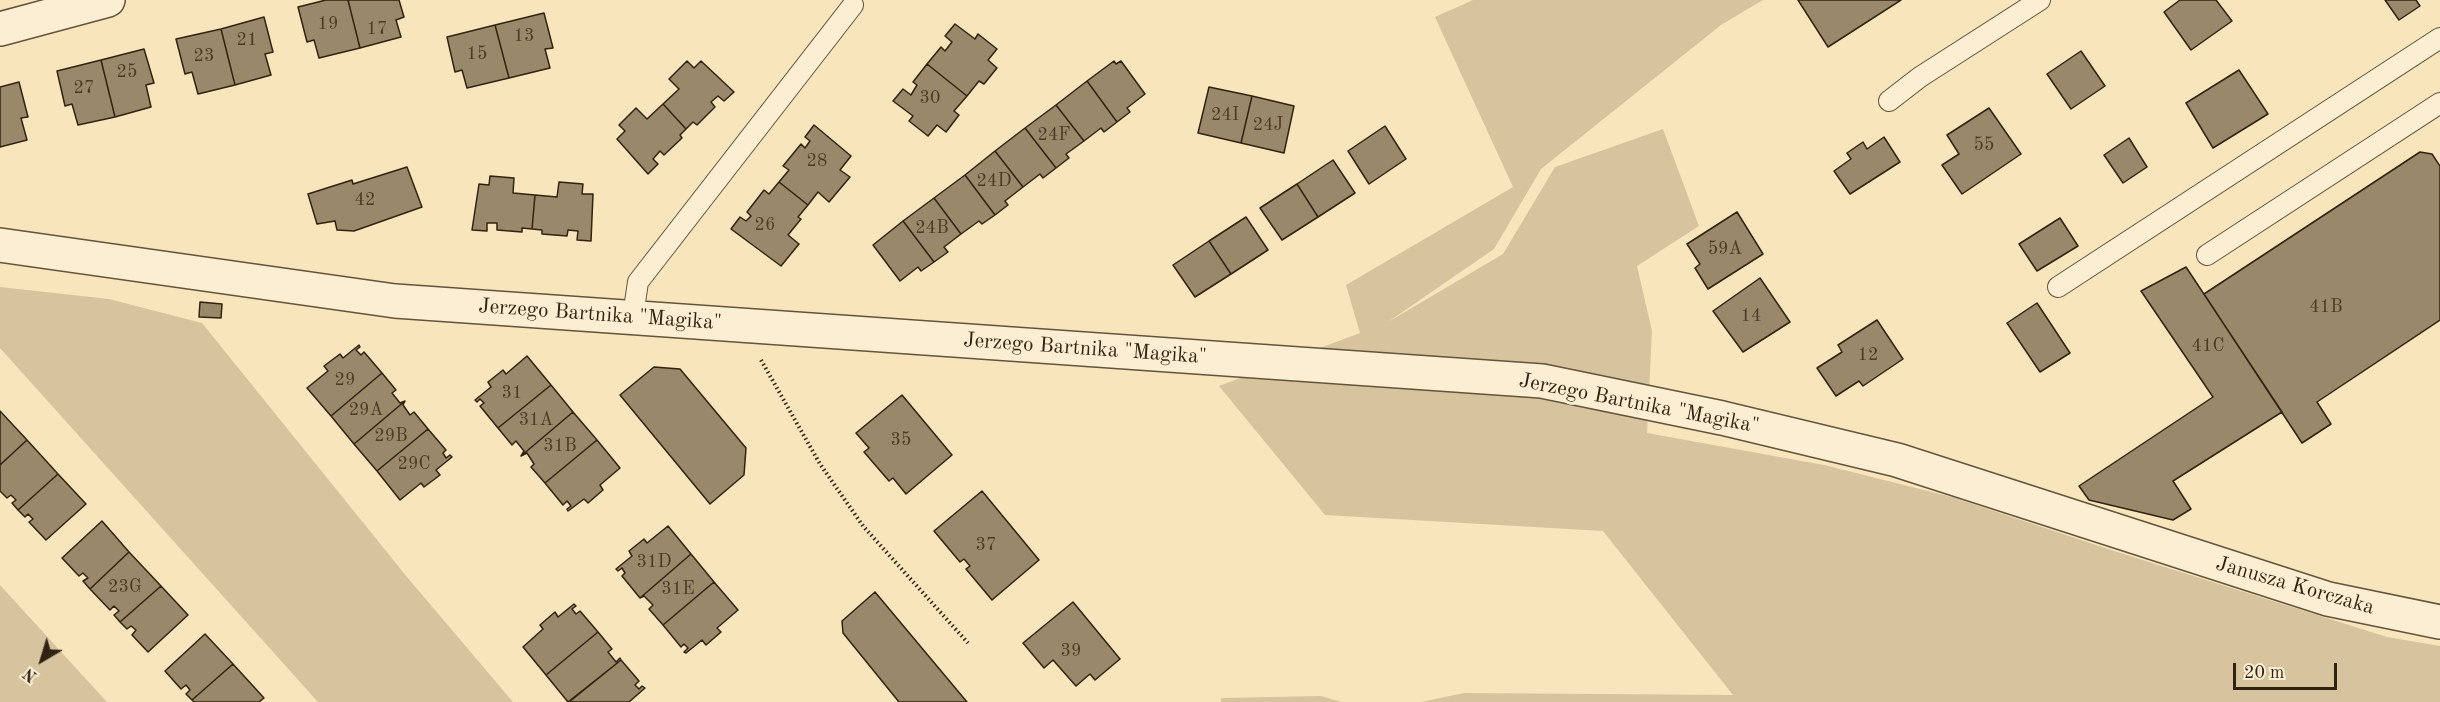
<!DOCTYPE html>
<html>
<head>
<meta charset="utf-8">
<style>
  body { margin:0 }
  #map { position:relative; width:2440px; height:702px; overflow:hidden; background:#f9e5bb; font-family:"Old Standard TT",serif }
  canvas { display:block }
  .north { position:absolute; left:12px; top:630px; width:60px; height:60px; -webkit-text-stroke:4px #fbeed3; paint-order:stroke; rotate:218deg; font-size:16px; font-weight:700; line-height:24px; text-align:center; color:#312311 }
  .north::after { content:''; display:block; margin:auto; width:21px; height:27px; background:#312311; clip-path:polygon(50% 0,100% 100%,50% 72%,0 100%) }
  .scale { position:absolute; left:2233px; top:663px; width:104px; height:27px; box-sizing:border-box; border:3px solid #312311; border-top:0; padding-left:8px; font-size:18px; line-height:21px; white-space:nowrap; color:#312311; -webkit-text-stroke:4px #fbeed3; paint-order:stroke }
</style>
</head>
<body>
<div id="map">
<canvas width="2440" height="702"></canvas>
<div class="north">N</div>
<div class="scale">20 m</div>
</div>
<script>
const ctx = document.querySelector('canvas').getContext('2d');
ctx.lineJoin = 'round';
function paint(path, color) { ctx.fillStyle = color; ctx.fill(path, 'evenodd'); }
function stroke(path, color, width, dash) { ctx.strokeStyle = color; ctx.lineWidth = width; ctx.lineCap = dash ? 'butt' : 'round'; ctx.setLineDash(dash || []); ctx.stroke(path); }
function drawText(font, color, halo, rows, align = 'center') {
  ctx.font = font + ' "Old Standard TT",serif'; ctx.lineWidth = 6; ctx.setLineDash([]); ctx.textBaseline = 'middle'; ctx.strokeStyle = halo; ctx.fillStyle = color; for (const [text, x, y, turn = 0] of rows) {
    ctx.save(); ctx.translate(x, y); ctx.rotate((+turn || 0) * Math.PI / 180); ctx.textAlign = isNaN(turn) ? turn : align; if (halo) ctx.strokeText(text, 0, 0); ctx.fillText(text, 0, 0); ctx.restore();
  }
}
const green = new Path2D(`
  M1473,0H1763L1721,25L1541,169L1494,249L1388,322L1503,254L1555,167L1663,129L1699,226L1637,266L1652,331L1647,433L1824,465L1952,497L2108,549L2387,637L2440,646V702H1421L1464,693L1733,695L1603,531L1325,515L1219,386L1360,333L1346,285L1513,187L1435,17Z
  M0,287L109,299L202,323L407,577L513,702H318L0,348Z
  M0,585L107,702H0Z
  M1321,696L1342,702H1221V698Z`);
const building = new Path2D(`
  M326,0H348L360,48L319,58L314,40L307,42L298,7Z
  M348,0H399L404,17L396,20L401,37L360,48Z
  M1798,0H1901L1828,47Z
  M2180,0H2216L2232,21L2191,50L2164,12Z
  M2385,0H2416L2420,6L2399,20Z
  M544,13L553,48L545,49L550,68L509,78L495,25Z
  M264,17L273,52L265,54L271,75L235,85L221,29Z
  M955,24L975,39L978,34L997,49L988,60L997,68L984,84L979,81L967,96L927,64L941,47L945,51L952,42L945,36Z
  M495,25L509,78L467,88L462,70L455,72L447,37Z
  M221,29L235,85L198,94L192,72L185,74L176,39Z
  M144,49L154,83L146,85L151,107L115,117L101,60Z
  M2081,51L2105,86L2071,109L2047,74Z
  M101,60L115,117L78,125L72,104L65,106L57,71Z
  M687,61L694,68L701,61L734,92L724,101L718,96L711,102L715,107L697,125L693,122L686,129L663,104L679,89L669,79Z
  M1114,61L1116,64L1121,61L1145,94L1127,108L1130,112L1117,122L1087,81Z
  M927,64L967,96L954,111L959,115L946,132L937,125L928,136L909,121L913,116L893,101L903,89L911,95L917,85L913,82Z
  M2239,70L2268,114L2213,148L2186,103Z
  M1087,81L1117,122L1104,132L1101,128L1084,141L1056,105Z
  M19,82L28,117L21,118L27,140L0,147V87Z
  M1209,87L1252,96L1241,143L1198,133Z
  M1252,96L1294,106L1284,153L1241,143Z
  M663,104L686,129L680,135L682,138L664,155L660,151L653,159L658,164L648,174L617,139L625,131L619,125L636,108L647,119Z
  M1056,105L1084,141L1066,154L1069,158L1056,168L1025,128Z
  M1989,108L2021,154L1962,194L1942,165L1959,154L1947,135Z
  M814,125L851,156L840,170L850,177L829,202L818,192L808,205L779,182L789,170L783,166L801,144L805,148L810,141L805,137Z
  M1385,126L1406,159L1369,184L1348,151Z
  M1025,128L1056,168L1043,178L1040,174L1023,187L995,151Z
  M1884,137L1900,162L1850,194L1834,171L1851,159L1847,153L1863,142L1867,149Z
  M2129,138L2147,167L2123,183L2104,155Z
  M995,151L1023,187L1005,201L1008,205L995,215L965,175Z
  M2420,152L2432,154L2440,166V320L2317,402L2331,424L2302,443L2204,294Z
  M1333,160L1355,193L1318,217L1297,184Z
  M407,167L422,207L354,231L337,230L335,221L317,224L308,194L352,180L353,184Z
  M965,175L995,215L982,224L979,221L961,234L934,198Z
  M490,176L514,178L513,193L535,195L532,229L522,228V232L497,230V223H487V231L472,230L479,184L489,185Z
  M559,182L583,184L582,194H593L591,241L577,240L578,231L568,230L567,236L542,234V230L532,229L535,195L557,197Z
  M779,182L808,205L798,217L801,219L788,235L799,244L781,266L731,229L740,217L746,221L751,216L747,212L764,190L769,194Z
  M1297,184L1318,217L1282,240L1260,208Z
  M934,198L961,234L944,247L948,252L934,262L903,221Z
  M1737,212L1763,254L1708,289L1695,268L1700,264L1687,244Z
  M1246,217L1268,250L1231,274L1209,241Z
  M2060,218L2078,246L2037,271L2019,244Z
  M903,221L934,262L921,271L918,267L900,281L873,245Z
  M1209,241L1231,274L1195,297L1173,265Z
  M2186,267L2282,412L2173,481L2191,509L2173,520L2089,500L2079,486L2213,397L2141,291Z
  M1760,278L1790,322L1743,352L1713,311Z
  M200,302L222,304L221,318L199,317Z
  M2037,303L2070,353L2040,372L2007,323Z
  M1877,320L1903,359L1863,386L1859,381L1836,396L1817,368L1842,352L1838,345Z
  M359,345L360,347L356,350L361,355L364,352L382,373L331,416L307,388L328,371L324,366L340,354L343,358Z
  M527,356L551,385L498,428L480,406L484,403L480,399L477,402L475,400L491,387L488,382L503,370L506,374Z
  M654,367L680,369L746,448L744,475L710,504L620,395Z
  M382,373L396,390L392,393L400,403L405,401L354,444L331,416Z
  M551,385L573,412L521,456L524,451L516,441L512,445L498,428Z
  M902,395L952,455L906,494L893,478L889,481L864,452L869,448L856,433Z
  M405,401L403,405L410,415L414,412L428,429L377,471L354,444Z
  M0,411L27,440L0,465Z
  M573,412L597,440L545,483L531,467L534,464L527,453L521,456Z
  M428,429L446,450L443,453L446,458L450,455L452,457L436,470L440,475L424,487L421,483L400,500L377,471Z
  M27,440L58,474L18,510L12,503L16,500L11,495L7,498L0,491V465Z
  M597,440L620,468L600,485L603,490L588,503L584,499L568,511L567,509L571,506L567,501L563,505L545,483Z
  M58,474L86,504L46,540L29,522L33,519L28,514L25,517L18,510Z
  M982,491L1039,560L992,600L966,569L970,566L964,559L960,562L934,531Z
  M102,521L129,552L90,589L83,581L88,578L83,573L79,576L62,558Z
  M668,526L691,554L640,598L622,576L625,573L622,568L618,571L616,569L632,556L629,551L644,539L647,543Z
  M129,552L161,586L120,622L114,615L119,611L114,606L110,610L90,589Z
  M691,554L714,582L663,625L649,609L653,605L644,596L640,598Z
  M714,582L738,610L717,628L721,632L706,645L702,640L686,653L684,652L688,648L684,644L681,647L663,625Z
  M161,586L188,615L148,652L132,635L136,630L131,626L127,629L120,622Z
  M875,592L967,702H899L843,633L842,621Z
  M1073,602L1120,659L1095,680L1090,674L1076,686L1053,660L1044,668L1023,643Z
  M574,604L576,606L572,609L576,614L580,611L598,632L546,675L523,647L543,629L540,625L555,612L558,617Z
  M598,632L612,649L608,652L616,662L620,658L621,660L568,702L546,675Z
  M205,634L233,664L192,700L186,694L190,690L186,685L181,689L165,671Z
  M621,660L639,681L635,685L639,689L642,686L645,688L629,702H569Z
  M233,664L264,698L259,702H194L192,700Z`);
const path = new Path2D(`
  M761,360L820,464L863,526L968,643`);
const lane = new Path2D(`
  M1889,101L1920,77L2040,0
  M2207,255L2440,103
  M2058,287L2440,38
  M633,316L638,282L853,5`);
const street = new Path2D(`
  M0,29L108,0
  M0,245L395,301L1542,381L1722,418L1897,460L2328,599L2440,622`);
const numberNames = [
  ["19",328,24],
  ["17",377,29],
  ["13",524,36],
  ["21",247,40],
  ["15",477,54],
  ["23",204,56],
  ["25",127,72],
  ["27",84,88],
  ["30",930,98],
  ["24I",1225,115],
  ["24J",1268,125],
  ["24F",1054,135],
  ["55",1984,145],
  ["28",817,161],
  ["24D",994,181],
  ["42",365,200],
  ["26",765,225],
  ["24B",932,228],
  ["59A",1725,249],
  ["41B",2326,307],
  ["14",1751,316],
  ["41C",2208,346],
  ["12",1868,355],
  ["29",345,380],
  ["31",512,393],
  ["29A",366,410],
  ["31A",536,420],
  ["29B",391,436],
  ["35",901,440],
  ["31B",560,446],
  ["29C",414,464],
  ["37",986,545],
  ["31D",654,562],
  ["23G",125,587],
  ["31E",678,589],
  ["39",1071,651]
];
const streetNames = [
  ["Jerzego Bartnika \"Magika\"",600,315,4],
  ["Jerzego Bartnika \"Magika\"",1085,349,4],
  ["Jerzego Bartnika \"Magika\"",1639,404,11],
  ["Janusza Korczaka",2295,586,16]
];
paint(green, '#d7c49e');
paint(building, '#998869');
stroke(building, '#312311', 1.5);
stroke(lane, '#63543c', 22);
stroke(street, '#63543c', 36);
stroke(path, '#312311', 4, [1.5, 3]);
stroke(lane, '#fbeed3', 20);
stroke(street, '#fbeed3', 33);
drawText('18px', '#4b3c27', null, numberNames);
drawText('21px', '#312311', '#fbeed3', streetNames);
</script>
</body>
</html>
